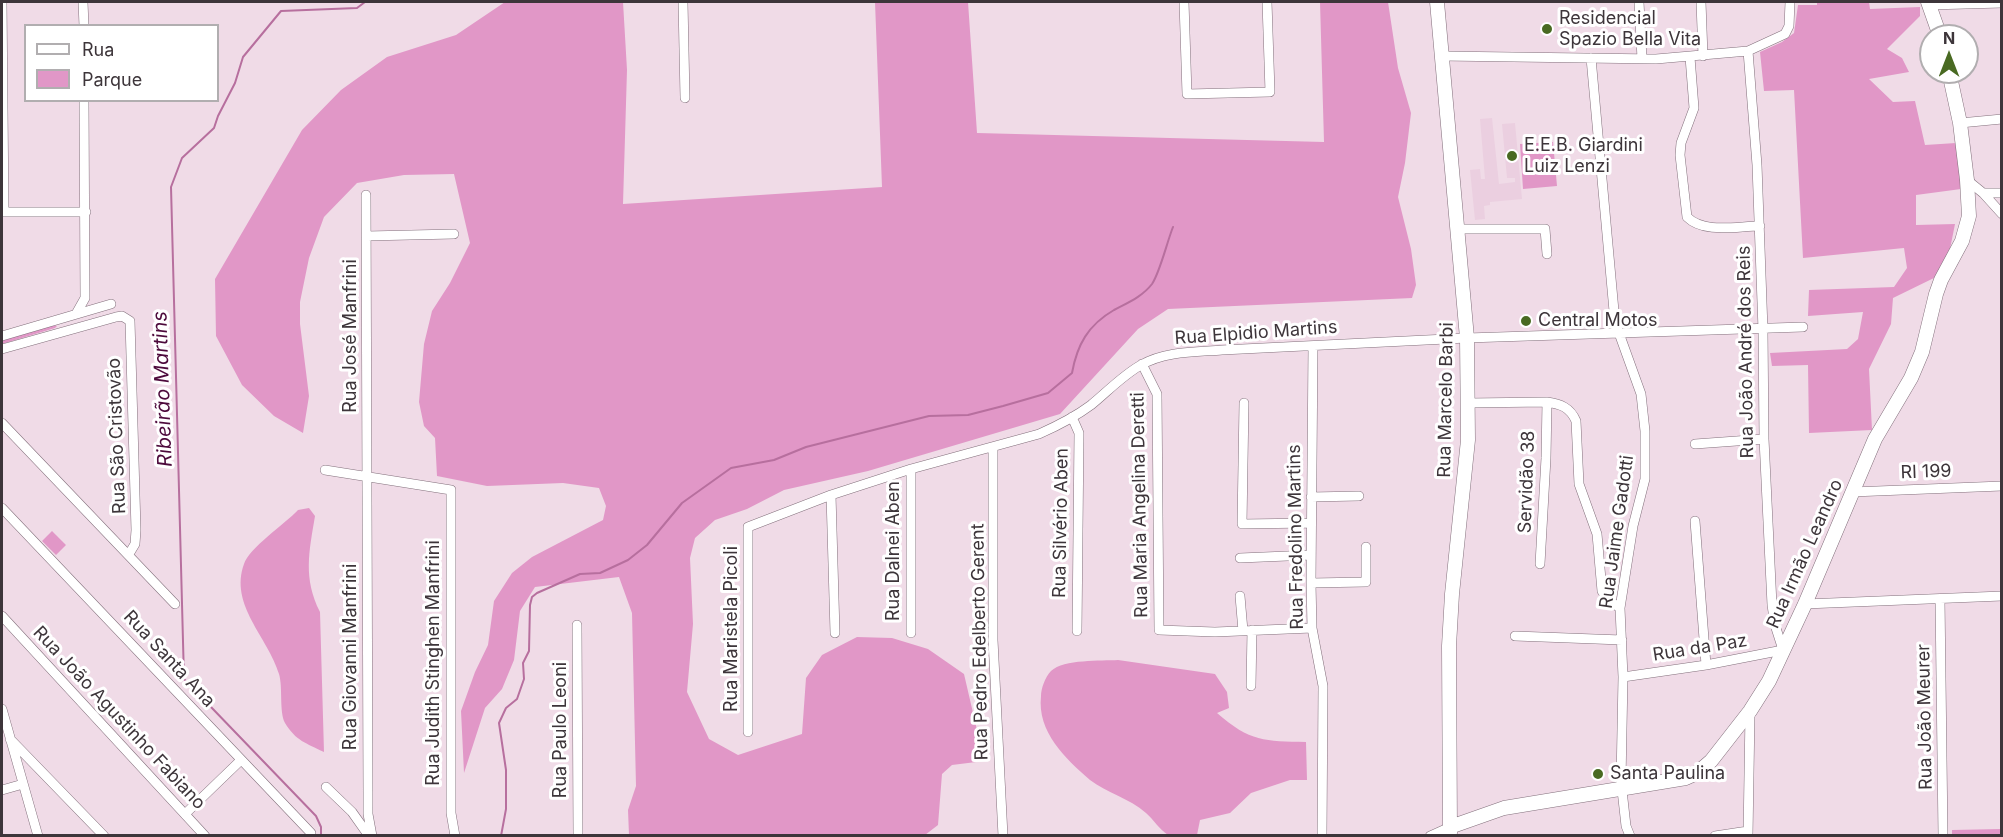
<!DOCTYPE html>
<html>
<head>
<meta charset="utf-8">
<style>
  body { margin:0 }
  #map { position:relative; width:2003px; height:837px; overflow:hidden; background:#f0dbe7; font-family:Inter,sans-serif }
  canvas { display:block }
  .frame { position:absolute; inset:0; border:3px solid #3d353a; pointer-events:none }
  .legend { position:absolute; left:24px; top:24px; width:195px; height:78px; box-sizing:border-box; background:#fff; border:2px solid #b1aeb0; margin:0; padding:8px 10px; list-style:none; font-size:18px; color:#3d353a }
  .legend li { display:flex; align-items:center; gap:12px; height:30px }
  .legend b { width:30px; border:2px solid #b1aeb0 }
  .north { position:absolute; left:1919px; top:24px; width:60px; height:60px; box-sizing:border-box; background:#fff; border:2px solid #b1aeb0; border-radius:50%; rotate:0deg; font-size:16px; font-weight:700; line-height:24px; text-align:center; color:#3d353a }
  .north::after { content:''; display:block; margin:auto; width:21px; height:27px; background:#496a22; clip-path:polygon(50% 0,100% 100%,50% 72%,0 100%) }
</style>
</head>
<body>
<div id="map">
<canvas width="2003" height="837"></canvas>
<div class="frame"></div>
<ul class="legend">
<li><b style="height:8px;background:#fff"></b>Rua</li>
<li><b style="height:16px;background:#e197c7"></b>Parque</li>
</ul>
<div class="north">N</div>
</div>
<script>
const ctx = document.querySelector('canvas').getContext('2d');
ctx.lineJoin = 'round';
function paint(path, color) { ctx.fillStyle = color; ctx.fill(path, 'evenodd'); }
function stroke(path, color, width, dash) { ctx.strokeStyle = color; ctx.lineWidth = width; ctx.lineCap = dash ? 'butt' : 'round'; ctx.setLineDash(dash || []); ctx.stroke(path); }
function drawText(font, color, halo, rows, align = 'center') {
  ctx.font = font + ' Inter,sans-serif'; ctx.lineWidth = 6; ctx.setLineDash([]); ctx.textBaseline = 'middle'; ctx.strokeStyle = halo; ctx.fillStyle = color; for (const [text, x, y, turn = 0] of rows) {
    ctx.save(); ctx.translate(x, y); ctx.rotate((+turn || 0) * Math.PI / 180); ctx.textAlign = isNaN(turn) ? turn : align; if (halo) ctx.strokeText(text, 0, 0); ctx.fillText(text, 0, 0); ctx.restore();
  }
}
const built = new Path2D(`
  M1492,118L1499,184L1515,182V178H1507L1502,124L1515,123L1522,199L1490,202V205L1484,206L1485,219L1475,220L1470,170L1480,169L1481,179H1485L1480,119Z`);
const green = new Path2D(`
  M505,2H623L627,70L623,204L882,187L875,2H968L977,133L1324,142L1320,2H1388L1398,68L1411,113L1405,163L1398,197L1411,249L1416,285L1412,298L1168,309L1138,329L1060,414L868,471L784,490L747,509L715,520L695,538L690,558L693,624L687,692L709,739L738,755L802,734L806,678L822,655L857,637L892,638L928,649L964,674L977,730L976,762L952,765L942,774L938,825L925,835H629L628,810L636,786L632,613L619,577L535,587L520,611L514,660L502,689L485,708L464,773L461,711L475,672L488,645L494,601L512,573L532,557L603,520L606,506L599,488L563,483L487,486L437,476L435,438L424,426L419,402L424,344L432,311L450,283L470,243L454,174L404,175L357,183L324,217L309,258L300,302V324L309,396L303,433L274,416L242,385L216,336L215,279L302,130L341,90L387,57L456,35Z
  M1817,2H1869L1870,9L1920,7V16L1887,49L1902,58L1909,72L1869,79L1893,102L1915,101L1925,145L1956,143L1961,189L1916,195V225L1955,224L1950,249L1936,277L1893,298L1891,324L1869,369L1872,430L1809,433L1808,365L1772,366L1770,353L1847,349L1858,339L1863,312L1808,316L1809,290L1894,287L1907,268L1904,248L1803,258L1794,90L1764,91L1760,52L1782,42L1794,33L1798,5H1817Z
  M1553,142L1557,186L1523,189L1520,144Z
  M53,325L57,326L55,328L2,344V340Z
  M309,508L315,516C309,552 303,578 320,612L324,752C306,743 296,741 285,723C279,712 283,687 279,674C268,637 229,605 244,564C249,548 285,524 298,510Z
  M52,531L66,545L56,555L42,541Z
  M1118,660L1215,674L1227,692L1229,708L1217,713C1250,742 1265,741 1306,742L1307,780H1290L1251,793L1230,813L1200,820L1197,835H1168C1159,829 1154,820 1146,813C1129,798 1107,793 1090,780C1065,758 1037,732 1041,696C1041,689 1045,677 1051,671C1064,659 1101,661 1118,660Z
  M2001,829V835H1952V830Z`);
const stream = new Path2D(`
  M321,836V827L316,816L184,679L171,187L182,158L214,128L218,116L235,83L243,57L281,11L357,8L365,2
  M501,836L506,809V770L499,723L506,708L517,699L524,679L523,663L529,651L530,605L532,597L537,593L580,574L600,573L628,560L647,545L682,503L731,468L774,460L806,447L929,416L968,415L1003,406L1048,393L1072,373C1077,345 1088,325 1114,310C1127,303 1142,297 1152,284C1160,272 1167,242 1173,227`);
const street = new Path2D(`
  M2,2L4,212
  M83,2L84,26
  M683,2L685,98
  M1184,2L1187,94L1270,92L1267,2
  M1639,2L1642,59
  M1701,2L1703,56
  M1929,5L2002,3
  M1442,56L1656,59L1748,51L1785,34L1789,26L1790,2
  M1690,57L1694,108L1681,143L1680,155L1687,217C1704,234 1737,226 1760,226
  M1591,58L1615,322L1641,394L1645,431V479L1633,526L1620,608L1623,677L1621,781L1626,826L1630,836
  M1960,123L2002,119
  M1967,180L1983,193L2002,214
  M1983,193H2002
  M366,195L368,792V814L372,836
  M2,212H86
  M1458,229H1545L1547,254
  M367,236L454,234
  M76,314L85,298L84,100
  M2,336L111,304
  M1313,346L1311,583L1312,628L1323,686L1322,836
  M2,349L116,317L122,316L130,321L136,530L135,544L129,554
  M1142,364L1157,394L1159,630L1215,632L1312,628
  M1244,403L1242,524L1311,523
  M1468,403L1547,402C1560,404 1570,407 1576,421L1579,484L1597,534L1602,591L1608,600L1620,608
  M1072,417L1079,433L1077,631
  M2,423L175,604
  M1695,444L1764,439
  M993,447V640L1003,836
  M325,470L451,490V813L455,836
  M1852,492L2002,486
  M831,495L835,633
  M1311,497L1359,496
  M2,508L311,833
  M1695,521L1706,665
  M1240,558L1311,555
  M1540,564L1546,458L1547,402
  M1311,583L1366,582V547
  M1240,596L1243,631
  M1940,599L1943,836
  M1805,604L2002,596
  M2,616L205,836
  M577,625L578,836
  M911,633V469
  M1515,636L1622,640
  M1623,677L1706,665L1783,650L1775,625L1772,605L1764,439L1763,330L1757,165L1748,51
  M1251,686L1252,630
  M2,709L38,836
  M748,732V527L831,495L911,469L1039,434C1057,426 1075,417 1091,405C1107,392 1123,375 1141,365C1165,351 1196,352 1222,350L1467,338L1803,327
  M10,739L104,836
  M326,787L352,812L369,836
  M2,790L23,784
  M185,814L241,760
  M1430,836L1450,827
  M1715,836L1748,831
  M1748,836L1750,713`);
const secondary = new Path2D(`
  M1437,2L1467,338L1468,440L1452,594L1449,646L1450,833
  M1928,2L1940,36
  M1450,827L1504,808L1686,778L1697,773L1711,761L1750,711L1769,681L1805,604L1875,439L1911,378L1922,352L1936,294L1941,280L1962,241L1969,216L1967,180L1960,123L1949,72`);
const markers = [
  [1547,29,6,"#496a22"],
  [1512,156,6,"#496a22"],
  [1526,321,6,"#496a22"],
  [1598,774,6,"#496a22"]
];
const poiNames = [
  ["Residencial",1559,19],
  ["Spazio Bella Vita",1559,40],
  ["E.E.B. Giardini",1524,146],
  ["Luiz Lenzi",1524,167],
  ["Central Motos",1538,321],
  ["Santa Paulina",1610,774]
];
const streetNames = [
  ["Rua Elpidio Martins",1256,333,-4],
  ["Rua José Manfrini",351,336,-90],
  ["Rua João André dos Reis",1746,352,-91],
  ["Rua Marcelo Barbi",1446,400,-89],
  ["Rua São Cristovão",117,436,-92],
  ["RI 199",1926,472,-2],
  ["Servidão 38",1527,482,-88],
  ["Rua Maria Angelina Deretti",1140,505,-91],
  ["Rua Silvério Aben",1061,523,-89],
  ["Rua Jaime Gadotti",1617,532,-82],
  ["Rua Fredolino Martins",1296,537,-91],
  ["Rua Dalnei Aben",894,551,-90],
  ["Rua Irmão Leandro",1805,554,-66],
  ["Rua Maristela Picoli",732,629,-90],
  ["Rua Pedro Edelberto Gerent",980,642,-91],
  ["Rua da Paz",1700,648,-9],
  ["Rua Giovanni Manfrini",351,657,-90],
  ["Rua Santa Ana",169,659,47],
  ["Rua Judith Stinghen Manfrini",434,663,-90],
  ["Rua João Meurer",1925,717,-91],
  ["Rua João Agustinho Fabiano",119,718,47],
  ["Rua Paulo Leoni",561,730,-90]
];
const waterNames = [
  ["Ribeirão Martins",163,389,-92]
];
paint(built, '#ebcfe0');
paint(green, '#e197c7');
stroke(stream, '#b76f9e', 2);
stroke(street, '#83707c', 10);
stroke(secondary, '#83707c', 15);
stroke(street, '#fff', 9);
stroke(secondary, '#fff', 14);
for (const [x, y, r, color] of markers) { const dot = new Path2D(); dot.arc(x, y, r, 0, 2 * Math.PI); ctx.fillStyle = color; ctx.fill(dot); stroke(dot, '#fff', 2); }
drawText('18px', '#3d353a', '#fff', poiNames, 'left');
drawText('18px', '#3d353a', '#fff', streetNames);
drawText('italic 20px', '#4d0a3c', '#fff', waterNames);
</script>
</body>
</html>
